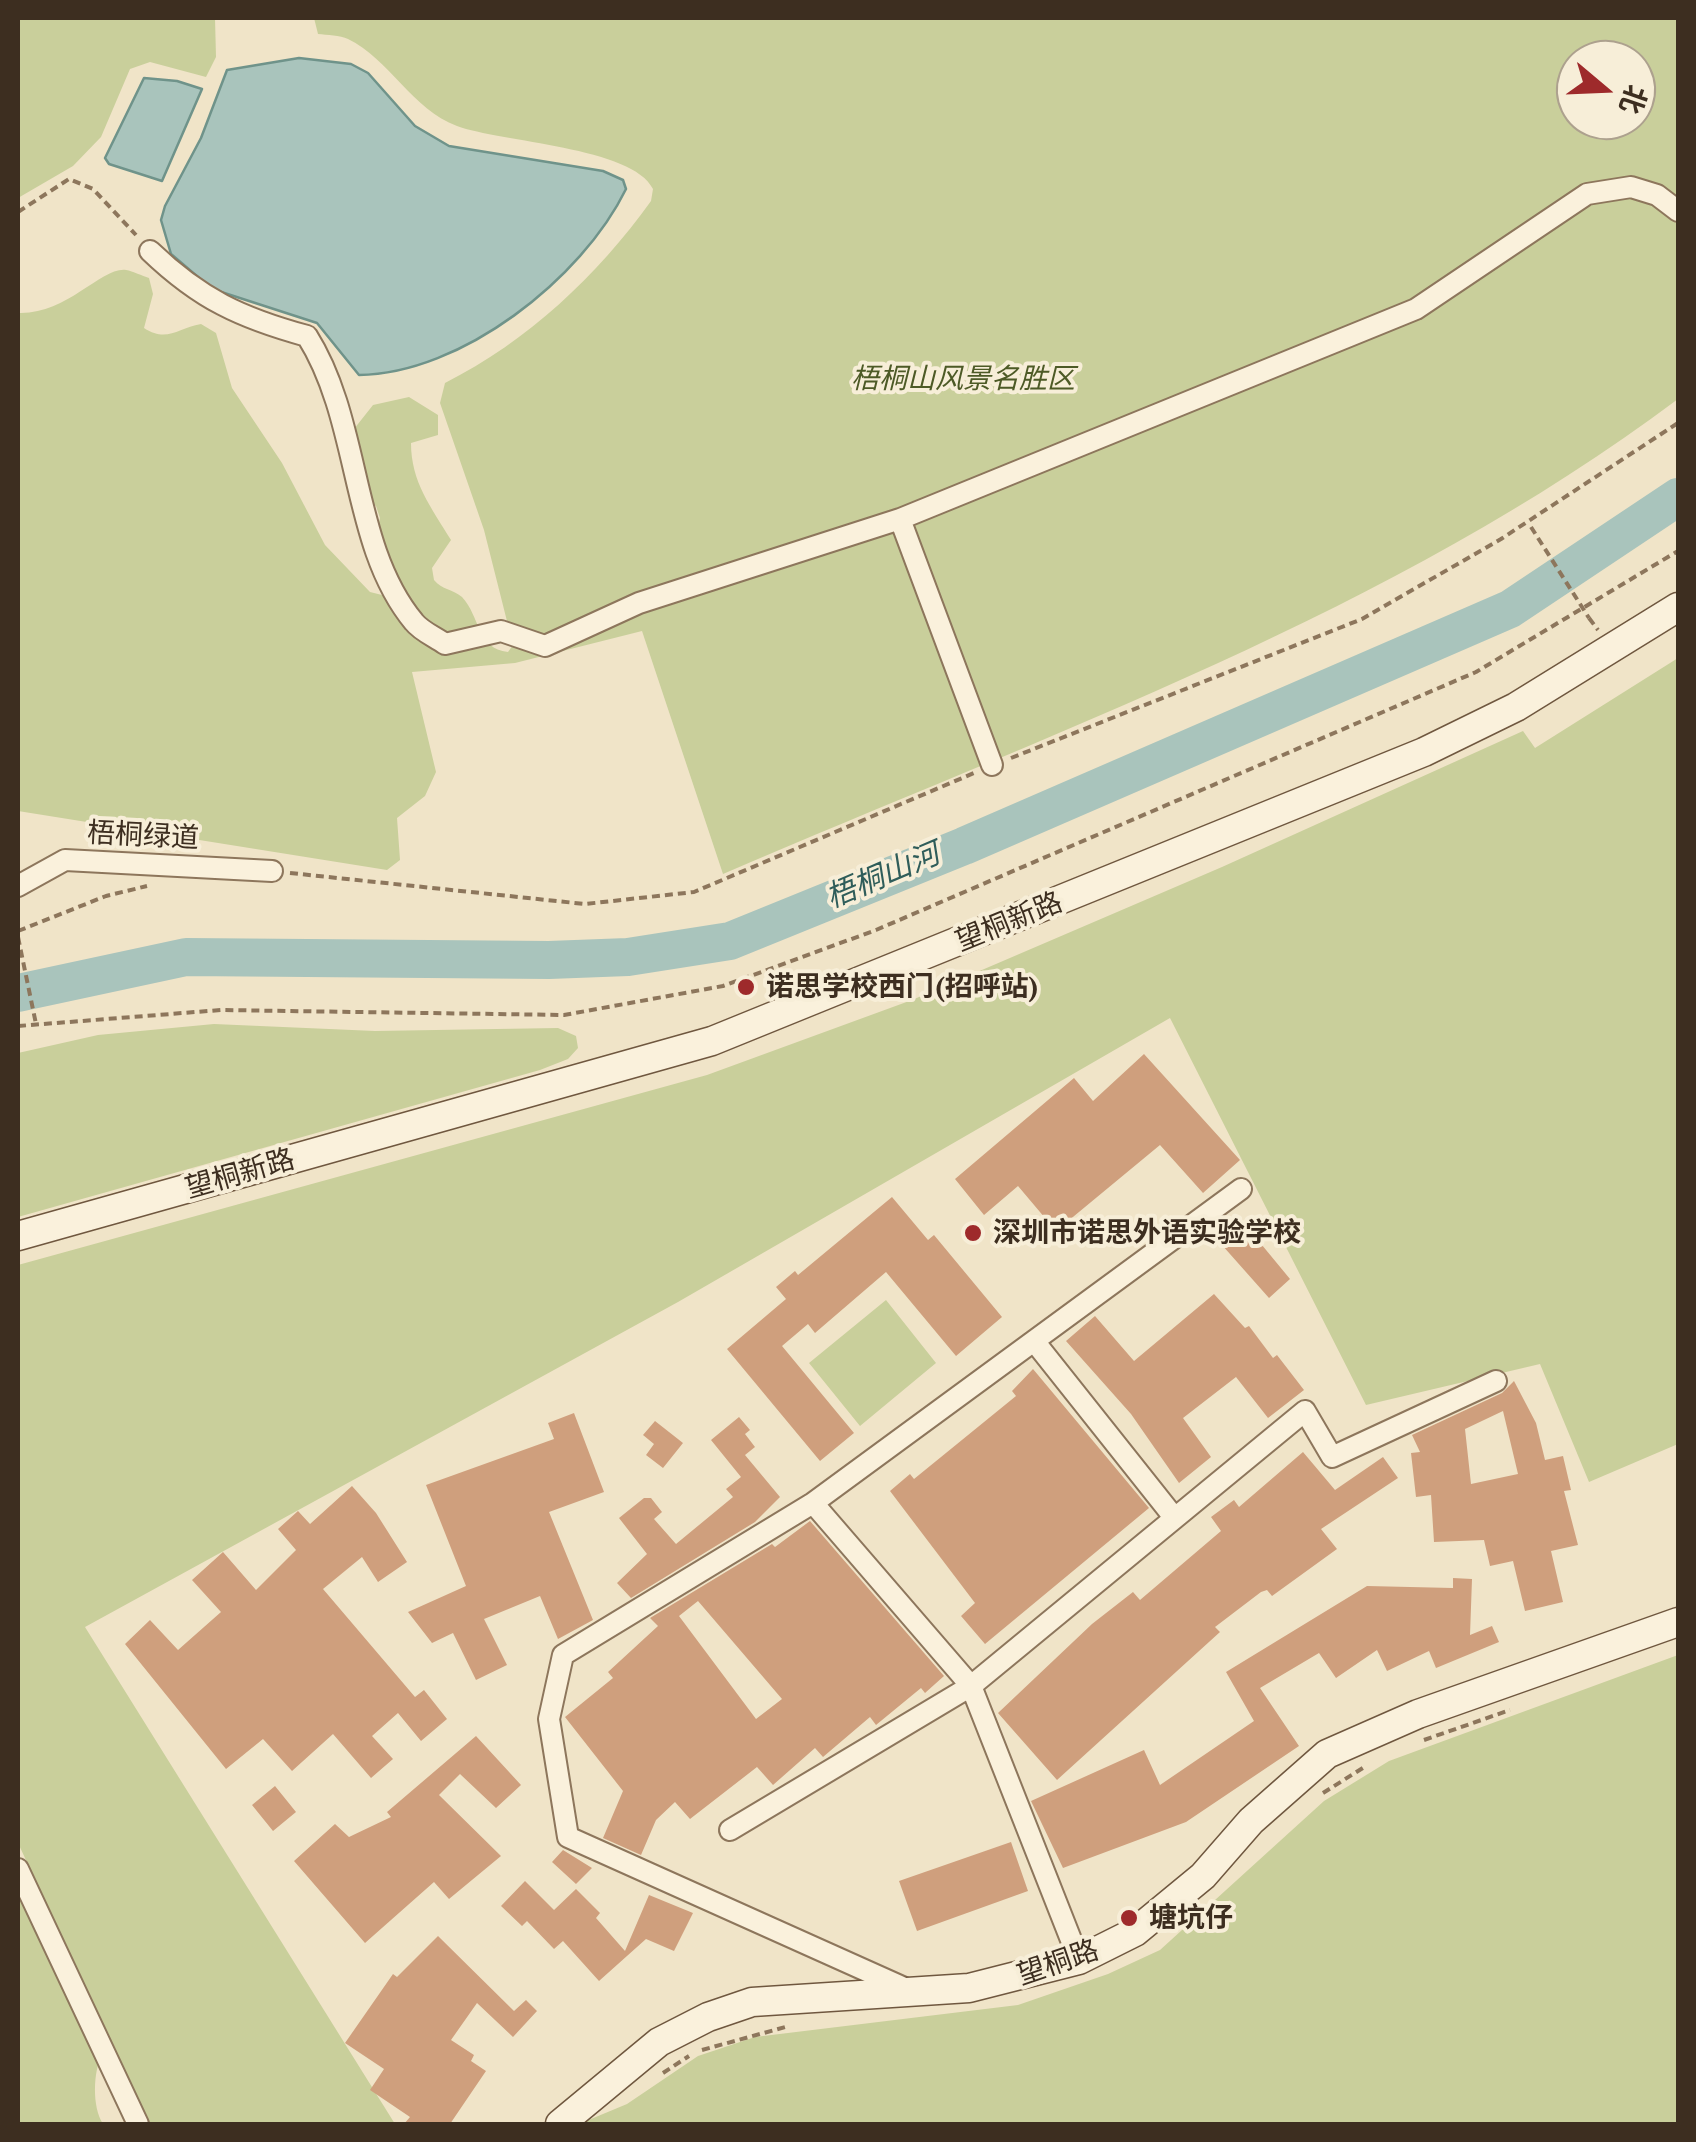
<!DOCTYPE html>
<html>
<head>
<meta charset="utf-8">
<style>
  body { margin:0 }
  #map { position:relative; width:1696px; height:2142px; overflow:hidden; background:#f0e4c8; font-family:"Crimson Pro","Noto Sans SC",serif }
  canvas { display:block }
  .frame { position:absolute; inset:0; border:20px solid #3d2e20; pointer-events:none }
  .north { position:absolute; left:1556px; top:40px; width:100px; height:100px; box-sizing:border-box; background:#f7eed8; border:2px solid #ada18e; border-radius:50%; rotate:109deg; font-size:28px; font-weight:700; line-height:40px; text-align:center; color:#3d2e20 }
  .north::after { content:''; display:block; margin:auto; width:35px; height:45px; background:#9e2a2b; clip-path:polygon(50% 0,100% 100%,50% 72%,0 100%) }
</style>
</head>
<body>
<div id="map">
<canvas width="1696" height="2142"></canvas>
<div class="frame"></div>
<div class="north">北</div>
</div>
<script>
const ctx = document.querySelector('canvas').getContext('2d');
ctx.lineJoin = 'round';
function paint(path, color) { ctx.fillStyle = color; ctx.fill(path, 'evenodd'); }
function stroke(path, color, width, dash) { ctx.strokeStyle = color; ctx.lineWidth = width; ctx.lineCap = dash ? 'butt' : 'round'; ctx.setLineDash(dash || []); ctx.stroke(path); }
function drawText(font, color, halo, rows, align = 'center') {
  ctx.font = font + ' "Crimson Pro","Noto Sans SC",serif'; ctx.lineWidth = 8; ctx.setLineDash([]); ctx.textBaseline = 'middle'; ctx.strokeStyle = halo; ctx.fillStyle = color; for (const [text, x, y, turn = 0] of rows) {
    ctx.save(); ctx.translate(x, y); ctx.rotate((+turn || 0) * Math.PI / 180); ctx.textAlign = isNaN(turn) ? turn : align; if (halo) ctx.strokeText(text, 0, 0); ctx.fillText(text, 0, 0); ctx.restore();
  }
}
const green = new Path2D(`
  M18,18H215L216,57L206,77L150,62L130,69L101,137L73,166L18,198Z
  M314,18H1678V399C1393,613 1048,734 723,874L642,631L515,663L412,672L436,772L425,796L397,818L400,860L387,870L18,811V313C67,315 101,267 126,270C133,271 142,276 149,278L153,294L144,328C167,343 178,328 201,324L216,333L232,388L282,463L325,545L370,592L390,597L376,535L380,518L376,506L348,489L339,448L373,405L409,397L438,415V435L411,443C411,482 431,507 451,540L432,568L434,580C442,590 453,589 462,597C480,616 477,649 508,652L513,645L484,530L440,403L445,383C528,341 597,276 651,201L653,189C633,147 500,142 457,126C413,110 389,59 348,39C340,35 327,35 318,34ZM1576,60H1636V120H1576Z
  M1678,658V1444L1589,1482L1540,1364L1366,1405L1170,1018L678,1302L85,1627L395,2124H149L18,1843V1265L707,1075L912,1000L1222,867L1523,731L1535,748Z
  M214,1024L375,1031L558,1028L576,1036L578,1048L568,1059L540,1070L18,1217V1053L98,1035Z
  M886,1300L936,1363L860,1426L809,1363Z
  M1678,1655V2124H579L627,2104L698,2056L755,2037L1018,2005L1108,1974L1160,1950L1324,1801L1389,1761Z
  M18,1877L102,2054C93,2072 92,2107 103,2124H18Z`);
const water = new Path2D(`
  M299,58L351,64L368,73L415,126L449,146L603,171L623,180L626,189C582,279 461,374 359,375L317,323L212,289L171,254L161,220L165,206L201,138L227,70Z
  M144,78L177,81L202,89L162,181L109,164L105,158Z`);
const river = new Path2D(`
  M18,993L186,957L549,960L628,957L730,941L964,846L1510,609L1678,497`);
const building = new Path2D(`
  M1144,1054L1240,1160L1203,1193L1160,1145L1056,1231L1018,1186L984,1215L955,1179L1074,1078L1093,1101Z
  M892,1197L928,1240L934,1235L1002,1317L956,1356L886,1272L815,1333L808,1324L782,1346L854,1433L820,1461L727,1349L786,1299L776,1287L795,1271L798,1275Z
  M1238,1216L1290,1279L1269,1298L1214,1236Z
  M1214,1294L1245,1328L1249,1326L1273,1358L1277,1355L1304,1390L1268,1418L1236,1377L1183,1418L1211,1457L1179,1483L1131,1414L1066,1341L1095,1316L1134,1361Z
  M1033,1369L1149,1508L985,1644L961,1616L975,1603L890,1491L910,1474L914,1479L1016,1396L1012,1391Z
  M1514,1381L1536,1423L1545,1460L1563,1456L1571,1490L1564,1491L1578,1545L1551,1551L1563,1602L1525,1611L1513,1561L1490,1566L1484,1540L1434,1542L1431,1495L1416,1497L1411,1453L1420,1452L1412,1435L1502,1393ZM1503,1411L1518,1474L1471,1484L1465,1429Z
  M574,1413L604,1492L549,1512L593,1620L558,1639L540,1596L484,1619L507,1665L476,1680L453,1633L432,1643L408,1612L466,1586L426,1485L554,1439L548,1423Z
  M739,1417L750,1430L745,1434L755,1447L745,1455L780,1497L755,1522L631,1598L617,1583L647,1554L619,1518L644,1498H651L662,1512L654,1519L676,1544L733,1497L726,1489L741,1477L711,1440Z
  M655,1421L683,1443L663,1468L646,1455L654,1444L643,1435Z
  M1303,1452L1335,1490L1383,1457L1398,1478L1321,1529L1337,1549L1272,1596L1267,1590L1261,1592L1215,1627L1220,1632L1057,1780L998,1713L1092,1624L1133,1592L1140,1600L1221,1531L1211,1517L1234,1500L1239,1507Z
  M352,1486L376,1513L407,1562L378,1582L362,1557L323,1589L415,1697L424,1690L447,1719L421,1741L398,1713L372,1736L393,1759L371,1778L333,1734L292,1771L263,1739L226,1769L125,1644L150,1620L178,1650L221,1612L192,1580L223,1552L256,1590L296,1550L278,1529L298,1511L310,1524Z
  M810,1521L944,1676L925,1693L921,1688L876,1725L870,1717L823,1757L815,1748L773,1785L757,1767L690,1819L675,1802L656,1820L641,1855L603,1838L623,1791L565,1717L613,1678L608,1672L658,1626L650,1618L772,1544L775,1547ZM698,1601L782,1699L756,1719L679,1616Z
  M1453,1578L1472,1579L1470,1635L1492,1626L1499,1642L1436,1668L1429,1651L1387,1671L1377,1650L1336,1678L1319,1653L1260,1688L1299,1746L1186,1822L1063,1868L1031,1801L1144,1750L1160,1785L1254,1721L1226,1672L1367,1586L1453,1588Z
  M476,1736L521,1785L496,1808L460,1774L439,1795L501,1856L449,1899L434,1882L365,1943L294,1861L335,1824L349,1837L391,1817L387,1812Z
  M275,1786L296,1812L273,1831L252,1805Z
  M1011,1842L1028,1891L917,1931L899,1881Z
  M563,1850L592,1868L576,1884L552,1862Z
  M525,1881L554,1910L576,1889L600,1913L596,1918L625,1951L649,1895L693,1913L674,1951L646,1939L599,1981L563,1941L554,1949L527,1921L522,1926L501,1906Z
  M438,1936L514,2011L526,2000L537,2011L513,2037L477,2003L451,2040L474,2055L471,2061L486,2071L450,2124H404L410,2117L370,2090L384,2069L345,2043L393,1974L397,1977Z`);
const path = new Path2D(`
  M18,212L69,179L93,189L136,235
  M1589,618L1598,630
  M1011,758L1362,619L1501,539L1678,423
  M290,873L585,904L694,892L974,773
  M18,931L106,896L147,886
  M18,937L36,1024
  M18,1026L221,1010L564,1015L723,986L876,930L1476,672L1678,551
  M1424,1740L1510,1710
  M1323,1793L1366,1766
  M702,2050L789,2026
  M663,2073L689,2056`);
const street = new Path2D(`
  M150,251C200,299 241,318 307,336C362,423 350,545 414,622C421,631 435,637 445,644L501,631L545,646L639,603L900,519L1416,309L1587,194L1631,187L1657,195L1678,211
  M900,519L992,765
  M18,886L65,860L272,871
  M1034,1341L1173,1516
  M813,1503L971,1686L1079,1960
  M730,1830L971,1686L1305,1411L1332,1457L1496,1381
  M18,1869L138,2124
  M909,1990L568,1837L549,1719L563,1655L813,1503L1241,1189`);
const secondary = new Path2D(`
  M18,1236L712,1041L1424,752L1516,707L1678,607
  M560,2124L659,2042L708,2017L752,2002L969,1988L1079,1960L1135,1932L1203,1876L1251,1821L1327,1754L1418,1714L1678,1622`);
const pathBridge = new Path2D(`
  M1531,527L1589,618`);
const markers = [
  [746,987,10,"#9e2a2b"],
  [973,1233,10,"#9e2a2b"],
  [1129,1918,10,"#9e2a2b"]
];
const parkNames = [
  ["梧桐山风景名胜区",963,379]
];
const streetNames = [
  ["梧桐绿道",143,836,3],
  ["望桐新路",1009,922,-22],
  ["望桐新路",240,1174,-16],
  ["望桐路",1058,1963,-19]
];
const poiNames = [
  ["诺思学校西门(招呼站)",766,987],
  ["深圳市诺思外语实验学校",993,1233],
  ["塘坑仔",1149,1918]
];
const waterNames = [
  ["梧桐山河",883,876,-23]
];
paint(green, '#c9cf9b');
paint(water, '#a9c4bc');
stroke(water, '#6f938a', 2.5);
stroke(river, '#a9c4bc', 38);
paint(building, '#cf9f7d');
stroke(street, '#8d765c', 24);
stroke(secondary, '#6f573f', 31);
stroke(path, '#8d765c', 4, [8, 5]);
stroke(street, '#faf1dc', 20);
stroke(secondary, '#faf1dc', 28);
stroke(pathBridge, '#8d765c', 4, [8, 5]);
for (const [x, y, r, color] of markers) { const dot = new Path2D(); dot.arc(x, y, r, 0, 2 * Math.PI); ctx.fillStyle = color; ctx.fill(dot); stroke(dot, '#f7eed8', 4); }
drawText('italic 28px', '#4d5a26', '#f7eed8', parkNames);
drawText('28px', '#3d2e20', '#f7eed8', streetNames);
drawText('bold 28px', '#3d2e20', '#f7eed8', poiNames, 'left');
drawText('italic 30px', '#2f5d5a', '#f7eed8', waterNames);
</script>
</body>
</html>
